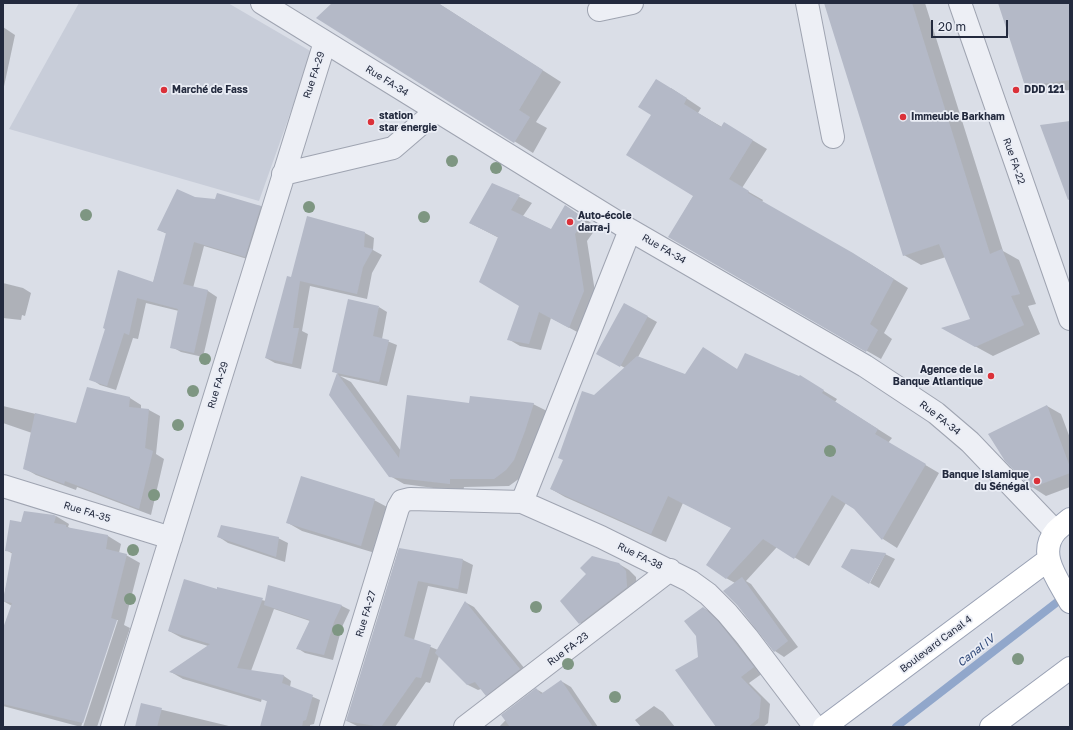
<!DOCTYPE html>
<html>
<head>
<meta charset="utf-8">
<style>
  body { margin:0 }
  #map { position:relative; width:1073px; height:730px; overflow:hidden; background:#dadee7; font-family:"Golos Text",sans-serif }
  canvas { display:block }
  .frame { position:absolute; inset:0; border:4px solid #232a3e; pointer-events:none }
  .scale { position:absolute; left:931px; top:20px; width:77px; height:18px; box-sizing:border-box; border:2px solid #232a3e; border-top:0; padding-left:5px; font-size:12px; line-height:14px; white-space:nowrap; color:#232a3e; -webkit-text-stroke:3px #eaedf5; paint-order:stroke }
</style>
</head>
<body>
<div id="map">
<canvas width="1073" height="730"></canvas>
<div class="frame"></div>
<div class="scale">20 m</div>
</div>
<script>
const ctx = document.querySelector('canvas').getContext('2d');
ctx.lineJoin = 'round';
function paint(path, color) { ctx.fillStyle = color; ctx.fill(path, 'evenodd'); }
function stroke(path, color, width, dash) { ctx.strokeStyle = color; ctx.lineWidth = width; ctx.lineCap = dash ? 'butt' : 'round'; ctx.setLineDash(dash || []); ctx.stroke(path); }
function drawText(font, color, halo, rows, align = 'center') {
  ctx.font = font + ' "Golos Text",sans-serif'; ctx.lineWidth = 3.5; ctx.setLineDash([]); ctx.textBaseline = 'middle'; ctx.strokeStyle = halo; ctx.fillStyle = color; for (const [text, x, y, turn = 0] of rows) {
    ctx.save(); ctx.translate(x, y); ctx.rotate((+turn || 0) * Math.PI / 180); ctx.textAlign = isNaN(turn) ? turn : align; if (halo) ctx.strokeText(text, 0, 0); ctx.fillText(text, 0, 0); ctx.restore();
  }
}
const built = new Path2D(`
  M79,3H228L312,52L259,201L9,129Z`);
const shadow = new Path2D(`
  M334,3H438L561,82L536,122L547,128L533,153L318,17Z
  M825,3H925L1003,251L1019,260L1036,304L1028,306L1040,334L993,356L960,338L971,319L946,257L921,265L904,255Z
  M999,3H1070V90L1040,94L1026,86Z
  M3,27L15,35L3,91Z
  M671,88L701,108L698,113L722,127L739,132L767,149L742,188L763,200L762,202L867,262L908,288L884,333L892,339L881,359L669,237L694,195Z
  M493,184L532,203L523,216L552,230L566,206L597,227L587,241L596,298L581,334L551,318L541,350L520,346L508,339L520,306L499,238L470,223Z
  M195,198L261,206L270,212L254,261L204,246L193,288L208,291L217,297L203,357L181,352L172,347L179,311L146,303L138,339L133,338L116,390L100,385L91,379L106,329L104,328L153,283L167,234L159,230Z
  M365,233L374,238L373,250L382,255L372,273L367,299L310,286L302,331L308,334L301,369L275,363L266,358L292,278Z
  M3,283L23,288L31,293L25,316L22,315L21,320L3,318Z
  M625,304L657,322L638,357L686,375L737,370L814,385L837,399L835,402L892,438L888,443L939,473L897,548L883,539L855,508L846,503L809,566L777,547L746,581L751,584L798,647L784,657L775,651L735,583L726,578L732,528L683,503L666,542L565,497L551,489L595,396L625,368L598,353Z
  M379,307L387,312L382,339L397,345L387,386L340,376L351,382L401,451L470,404H533L547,411L527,468L520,478L509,486L464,487L463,492L404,484L390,476L330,395L338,374L333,371Z
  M88,389L130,398L141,405V409L149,410L160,416L156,454L164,459L151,515L77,487L76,490L36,475L24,468L32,433L3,423V406L77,424Z
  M1047,406L1061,414L1070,438V487L1046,496L1032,487Z
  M374,500L389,508L375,553L302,531L288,523Z
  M56,516L69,524L68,527L73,530L108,536L121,544L119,553L126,555L140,563L124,625L130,628L97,727H83L118,620H116L81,727L3,706V631L12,606L3,601L13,554L6,550L21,523Z
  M219,537L278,538L288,543L285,562L228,543Z
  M399,549L463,560L473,565L467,594L428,586L414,640L438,650L465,602L474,607L530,675L496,700L486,695L481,689L478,690L468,685L439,656L430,683L426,682L395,727L357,726L347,721Z
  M885,554L895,559L879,588L870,583Z
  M619,564L629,570L636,577L637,593L590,629L580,623Z
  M269,586L342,606L350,610L342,627L333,660L305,653L297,648L310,621L274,609L251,671L284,676L291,681L290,687L320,700L314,724L310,725V727H263L268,702L262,698L261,702L183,679L171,672L208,646L182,638L169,631L217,590L266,601Z
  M703,608L713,613L727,628L763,673L749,683L770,704L768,723L763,727H718L699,658Z
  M561,681L571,687L598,727H499L536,689L543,693Z
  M142,705L233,727H136Z
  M654,706L663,712L675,727H641L635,720Z`);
const stream = new Path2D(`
  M896,727L1065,596`);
const building = new Path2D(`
  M332,3H438L543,70L519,110L530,117L514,143L316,18Z
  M824,3H912L990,254L1002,249L1020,294L1011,296L1024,325L975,347L941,328L970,319L939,244L903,256Z
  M998,3H1070V80L1025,86Z
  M656,79L687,98L684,104L721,127L724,122L753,140L729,179L749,191L748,193L853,253L894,279L870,324L878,330L866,352L668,237L693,196L626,155L651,115L638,107Z
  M1070,121V199L1068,200L1040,125Z
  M492,183L520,195L511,210L551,229L565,205L586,220L575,234L584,291L569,328L539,312L529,344L507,340L519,306L479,282L498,237L469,223Z
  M177,189L195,197L215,199L217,193L261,206L245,257L194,242L183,284L208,290L194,353L170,348L178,309L137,298L129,335L124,333L107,386L89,380L105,329L103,328L118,270L153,282L166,233L157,230Z
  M307,216L365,232L364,247L373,249L363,267L357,294L300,281L293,328H299L292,364L265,358L287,276L291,277Z
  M348,299L379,306L373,336L389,340L379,382L332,372Z
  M624,303L648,316L620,367L596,354Z
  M703,347L737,369L745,353L799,376L800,375L824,390L822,393L878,429L875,434L926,464L882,540L854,509L832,495L794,559L763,539L726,579L706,565L731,528L668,496L651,534L550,489L563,460L558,458L582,391L594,395L637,356L685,374Z
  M337,373L399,458L407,395L469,403L470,396L534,403L525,431L514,460L506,470L494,479H450V484L389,477L329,395Z
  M87,387L130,397L129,407L149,409L145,448L153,451L139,509L65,481L64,484L23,469L35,413L76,423Z
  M1047,405L1070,467V473L1031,488L1005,461L988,434Z
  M301,476L375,499L361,546L286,523Z
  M24,511L54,515L56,516L54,523L66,525V527L108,535L106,549L127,554L111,618L117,620L83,723L3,704V628L12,603L3,601L12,552L5,551L10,520L21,522Z
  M221,525L279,537L276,557L217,537Z
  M399,548L463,559L458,589L418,581L404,636L431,645L421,678L416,677L381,727L346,721Z
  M851,549L886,553L869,584L841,567Z
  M592,556L619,563L626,571L627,587L579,624L560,601L586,574L580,568Z
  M742,577L788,641L774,652L737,605L723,591Z
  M184,579L217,589V587L263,598L237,668L284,675L282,683L313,695L306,720L303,721L302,727H260L267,701L169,672L210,644L168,631Z
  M268,585L342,605L334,622L324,655L296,649L310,620L264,605Z
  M465,601L520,669L486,696L475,682L467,685L435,653Z
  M703,607L718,621L754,667L741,677L761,698L759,718L748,727H716L675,670L698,657L696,636L684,621Z
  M561,680L593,727H510L501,715L536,688L541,694Z
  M141,703L162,708L157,727H135Z`);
const minor = new Path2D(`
  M262,3L630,230L865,366L936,413L970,442L1055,531
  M807,3L833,137
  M960,3L1070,319
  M599,10L632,3
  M283,174L393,148L436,111
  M3,486L171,538
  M522,502L630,230
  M112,727L325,42
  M331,727L398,508L402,501L410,499L522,502L601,537L690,581L708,594L727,613L747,637L815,727
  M465,727L670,570`);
const major = new Path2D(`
  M1070,519C1065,523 1060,527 1056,531C1036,554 1059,581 1070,602
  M824,727L1048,560
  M991,727L1070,668`);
const trees = [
  [452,161],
  [496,168],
  [309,207],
  [86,215],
  [424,217],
  [205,359],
  [193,391],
  [178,425],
  [830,451],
  [154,495],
  [133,550],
  [130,599],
  [536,607],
  [338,630],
  [1018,659],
  [568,664],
  [615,697]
];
const markers = [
  [164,90,4,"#db3139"],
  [1016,90,4,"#db3139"],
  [903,117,4,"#db3139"],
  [371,122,4,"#db3139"],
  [570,222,4,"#db3139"],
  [991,376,4,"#db3139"],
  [1037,481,4,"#db3139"]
];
const streetNames = [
  ["Rue FA-29",314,75,-72],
  ["Rue FA-34",387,81,32],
  ["Rue FA-22",1014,161,71],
  ["Rue FA-34",664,249,30],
  ["Rue FA-29",218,385,-73],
  ["Rue FA-34",940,418,38],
  ["Rue FA-35",87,512,17],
  ["Rue FA-38",640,556,26],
  ["Rue FA-27",366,614,-73],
  ["Boulevard Canal 4",936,644,-37],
  ["Rue FA-23",568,649,-37]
];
const poiNames = [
  ["Marché de Fass",172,90],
  ["DDD 121",1024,90],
  ["station",379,116],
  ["star energie",379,128],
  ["Immeuble Barkham",911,117],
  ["Auto-école",578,216],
  ["darra-j",578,228],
  ["Agence de la",983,370,"right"],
  ["Banque Atlantique",983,382,"right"],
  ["Banque Islamique",1029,475,"right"],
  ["du Sénégal",1029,487,"right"]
];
const waterNames = [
  ["Canal IV",976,651,-38]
];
paint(built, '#c8cdd9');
paint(shadow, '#0003');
stroke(stream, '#91a7cb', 8);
paint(building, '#b4b9c7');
stroke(minor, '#9fa4b1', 24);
stroke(major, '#99a1b4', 24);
stroke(minor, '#edeff5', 22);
stroke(major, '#fff', 22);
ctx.fillStyle = '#7e9682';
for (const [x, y] of trees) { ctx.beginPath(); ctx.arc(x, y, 6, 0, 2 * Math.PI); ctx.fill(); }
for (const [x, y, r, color] of markers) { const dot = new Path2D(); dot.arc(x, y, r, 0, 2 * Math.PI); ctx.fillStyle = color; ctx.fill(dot); stroke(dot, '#eaedf5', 1.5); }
drawText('10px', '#232a3e', '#eaedf5', streetNames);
drawText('bold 10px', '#232a3e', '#eaedf5', poiNames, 'left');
drawText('italic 11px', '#2a4475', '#eaedf5', waterNames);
</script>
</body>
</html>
